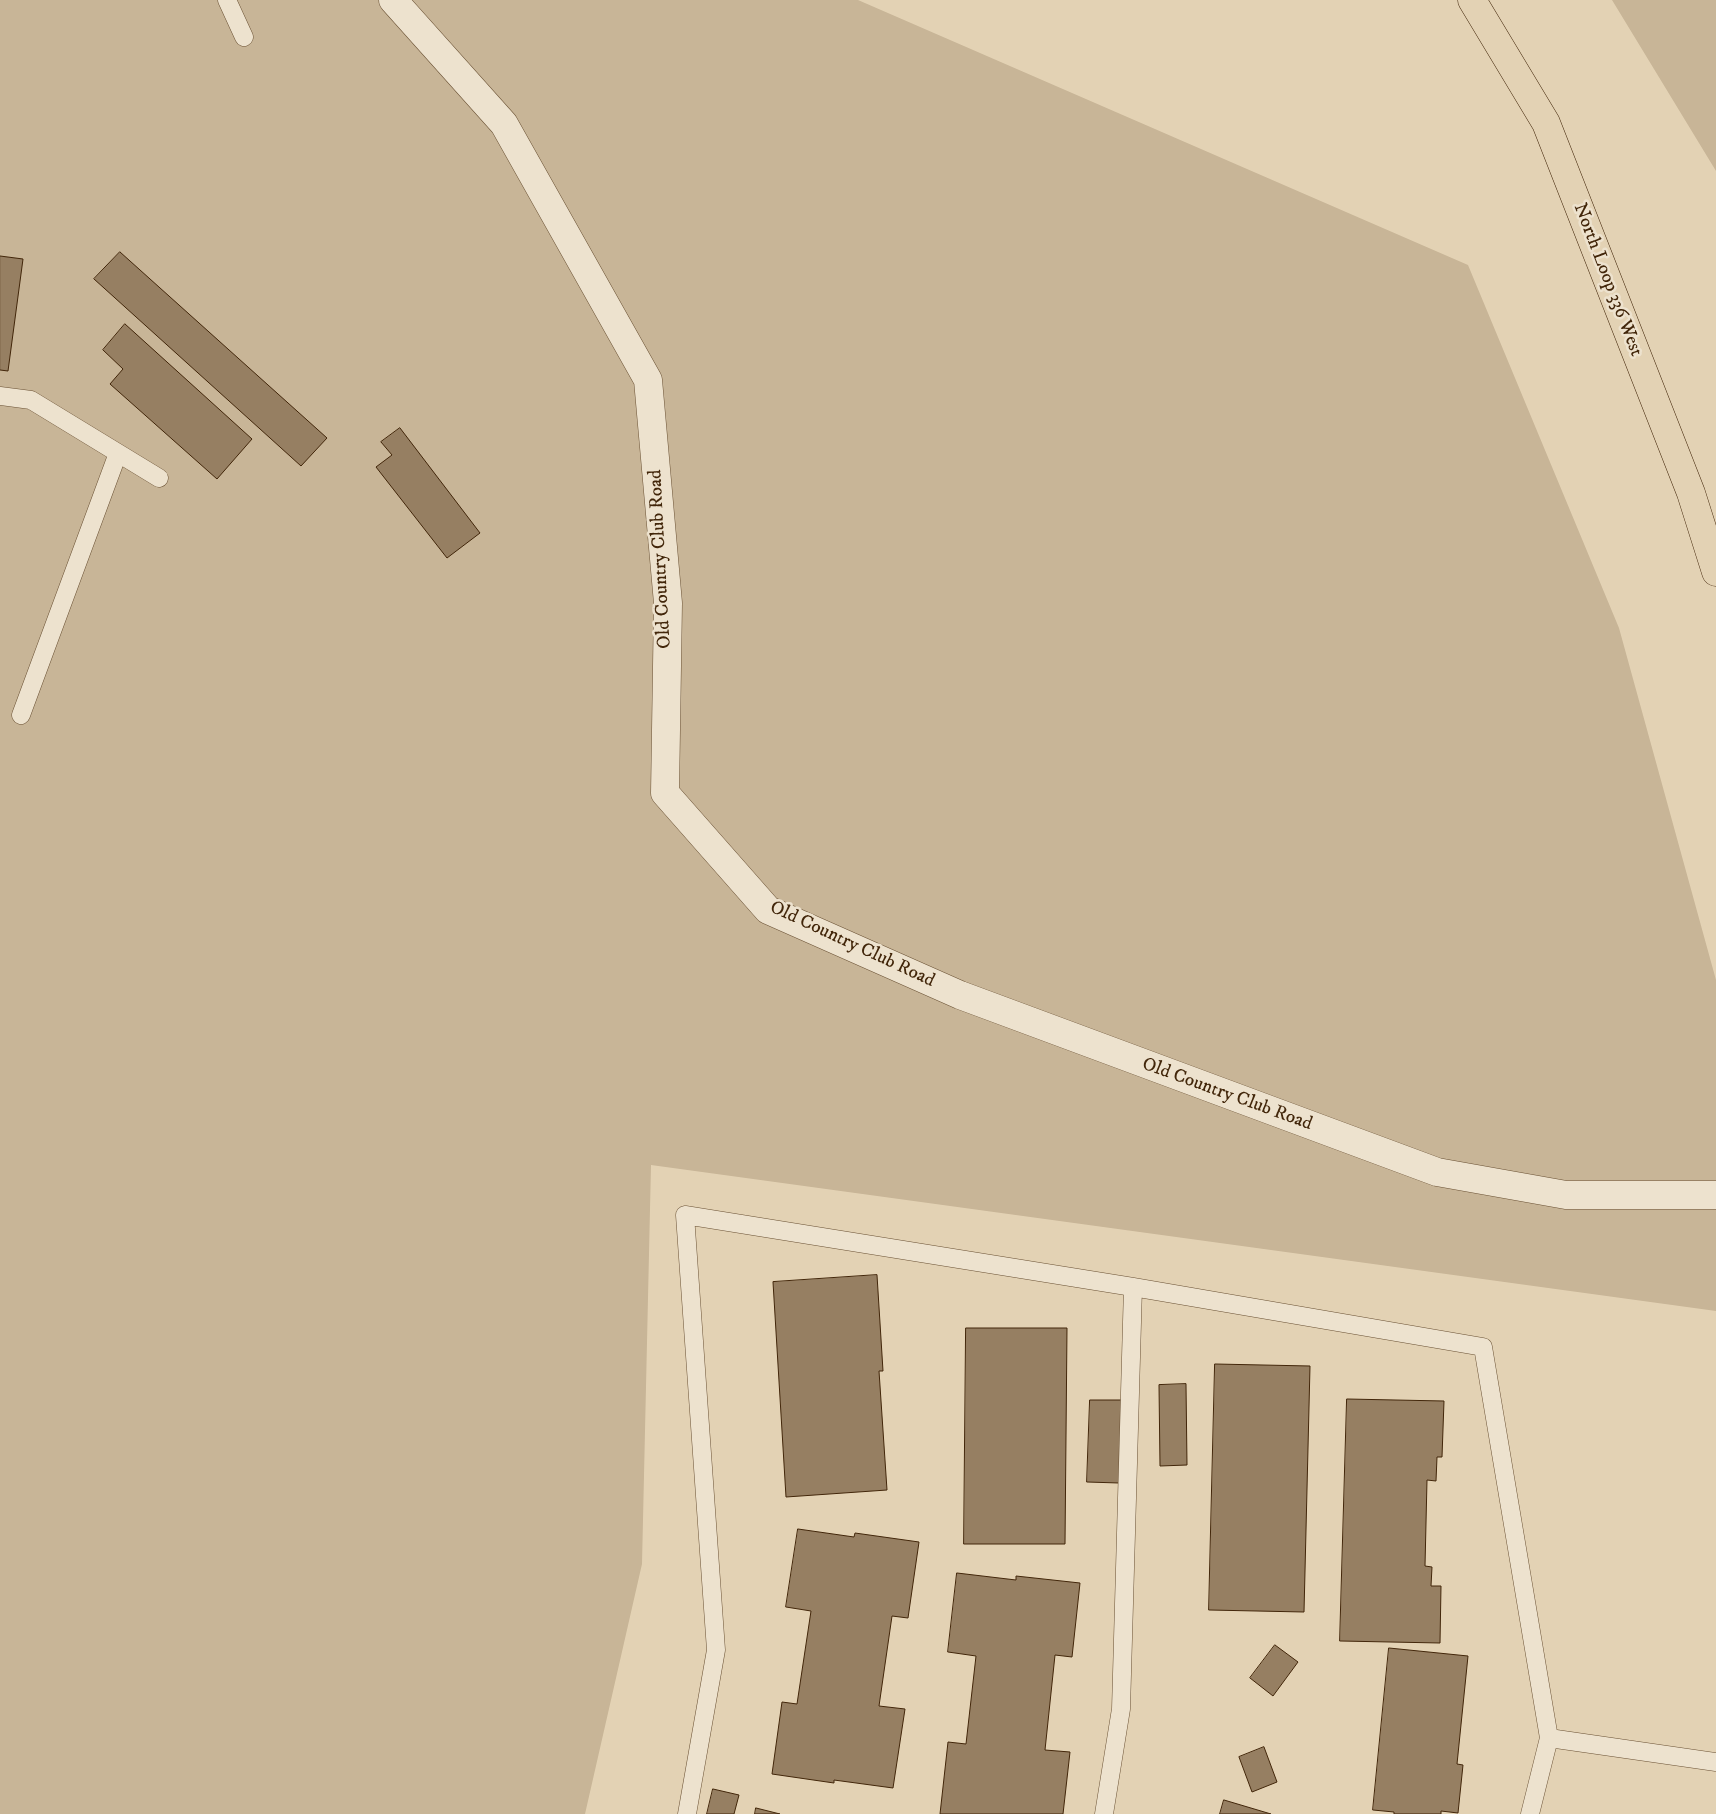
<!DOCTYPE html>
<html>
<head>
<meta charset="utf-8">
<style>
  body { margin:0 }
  canvas { display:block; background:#e3d2b4 }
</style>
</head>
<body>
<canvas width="1716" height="1814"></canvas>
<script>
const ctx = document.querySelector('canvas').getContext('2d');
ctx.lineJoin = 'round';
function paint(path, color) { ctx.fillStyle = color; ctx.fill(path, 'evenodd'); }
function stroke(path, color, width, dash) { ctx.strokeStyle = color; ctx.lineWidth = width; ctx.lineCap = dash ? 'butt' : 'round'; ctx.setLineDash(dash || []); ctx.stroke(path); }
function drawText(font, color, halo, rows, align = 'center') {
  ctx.font = font + ' "IM FELL DW Pica",serif'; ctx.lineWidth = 5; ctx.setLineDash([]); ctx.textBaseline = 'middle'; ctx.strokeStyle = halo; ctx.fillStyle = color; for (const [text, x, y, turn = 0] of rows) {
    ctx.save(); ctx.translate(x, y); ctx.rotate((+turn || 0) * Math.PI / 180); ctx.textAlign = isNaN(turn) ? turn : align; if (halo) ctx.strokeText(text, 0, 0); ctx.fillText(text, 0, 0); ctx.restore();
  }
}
const green = new Path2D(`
  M0,0H858L1468,265L1619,628L1716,980V1311L651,1165L642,1564L585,1814H0Z
  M1612,0H1716V171Z`);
const building = new Path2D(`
  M120,252L327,438L301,466L94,279Z
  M0,256L23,259L8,371L0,370Z
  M125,324L252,439L217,479L110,384L123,369L103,350Z
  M400,428L480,533L447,558L376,467L392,455L381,442Z
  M877,1275L883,1371H879L887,1490L786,1497L773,1282Z
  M966,1328H1067L1065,1544H964Z
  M1215,1364L1310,1366L1304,1612L1209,1610Z
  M1186,1384L1187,1465L1160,1466L1159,1385Z
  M1347,1399L1444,1401L1442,1457H1437L1436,1481L1427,1480L1425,1566L1432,1567L1431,1586H1441L1440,1643L1340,1641Z
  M1090,1400H1122L1119,1483L1087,1482Z
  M798,1529L854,1537L855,1533L919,1542L908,1618L892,1616L879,1706L905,1709L893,1788L834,1780V1783L772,1774L782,1702L797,1704L811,1611L786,1607Z
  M957,1573L1016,1580V1576L1080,1583L1072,1657L1055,1655L1045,1750L1070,1752L1063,1814H940L948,1742L966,1744L976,1656L948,1652Z
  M1275,1645L1298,1662L1273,1696L1250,1678Z
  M1389,1648L1468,1656L1457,1764L1463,1765L1458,1813L1441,1811V1814H1394V1812L1373,1810Z
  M1264,1747L1277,1782L1252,1792L1239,1757Z
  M713,1789L739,1795L734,1814H707Z
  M1224,1800L1271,1814H1220Z
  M756,1808L780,1814H755Z`);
const lane = new Path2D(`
  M227,0L244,37
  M0,396L31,400L159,478
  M21,715L118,453
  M1549,1738L1716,1762
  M687,1814L716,1650L685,1215L1133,1287L1483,1347L1549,1738L1530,1814
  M1104,1814L1121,1709L1133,1287`);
const street = new Path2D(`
  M393,0L504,124L648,380L668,603L665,793L768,910L960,995L1437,1172L1566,1195H1716`);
const primary = new Path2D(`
  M1472,0L1546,123L1691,493L1716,572`);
const streetNames = [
  ["North Loop 336 West",1607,280,69],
  ["Old Country Club Road",661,559,-93],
  ["Old Country Club Road",852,945,25],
  ["Old Country Club Road",1227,1095,20]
];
paint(green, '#c8b597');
paint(building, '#967f62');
stroke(building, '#42260a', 1);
stroke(lane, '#6a5134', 19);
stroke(street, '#6a5134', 29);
stroke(primary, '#42260a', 29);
stroke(lane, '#ede2ce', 18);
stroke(street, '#ede2ce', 28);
stroke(primary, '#e3d2b4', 28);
drawText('19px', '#42260a', '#ede2ce', streetNames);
</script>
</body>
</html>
